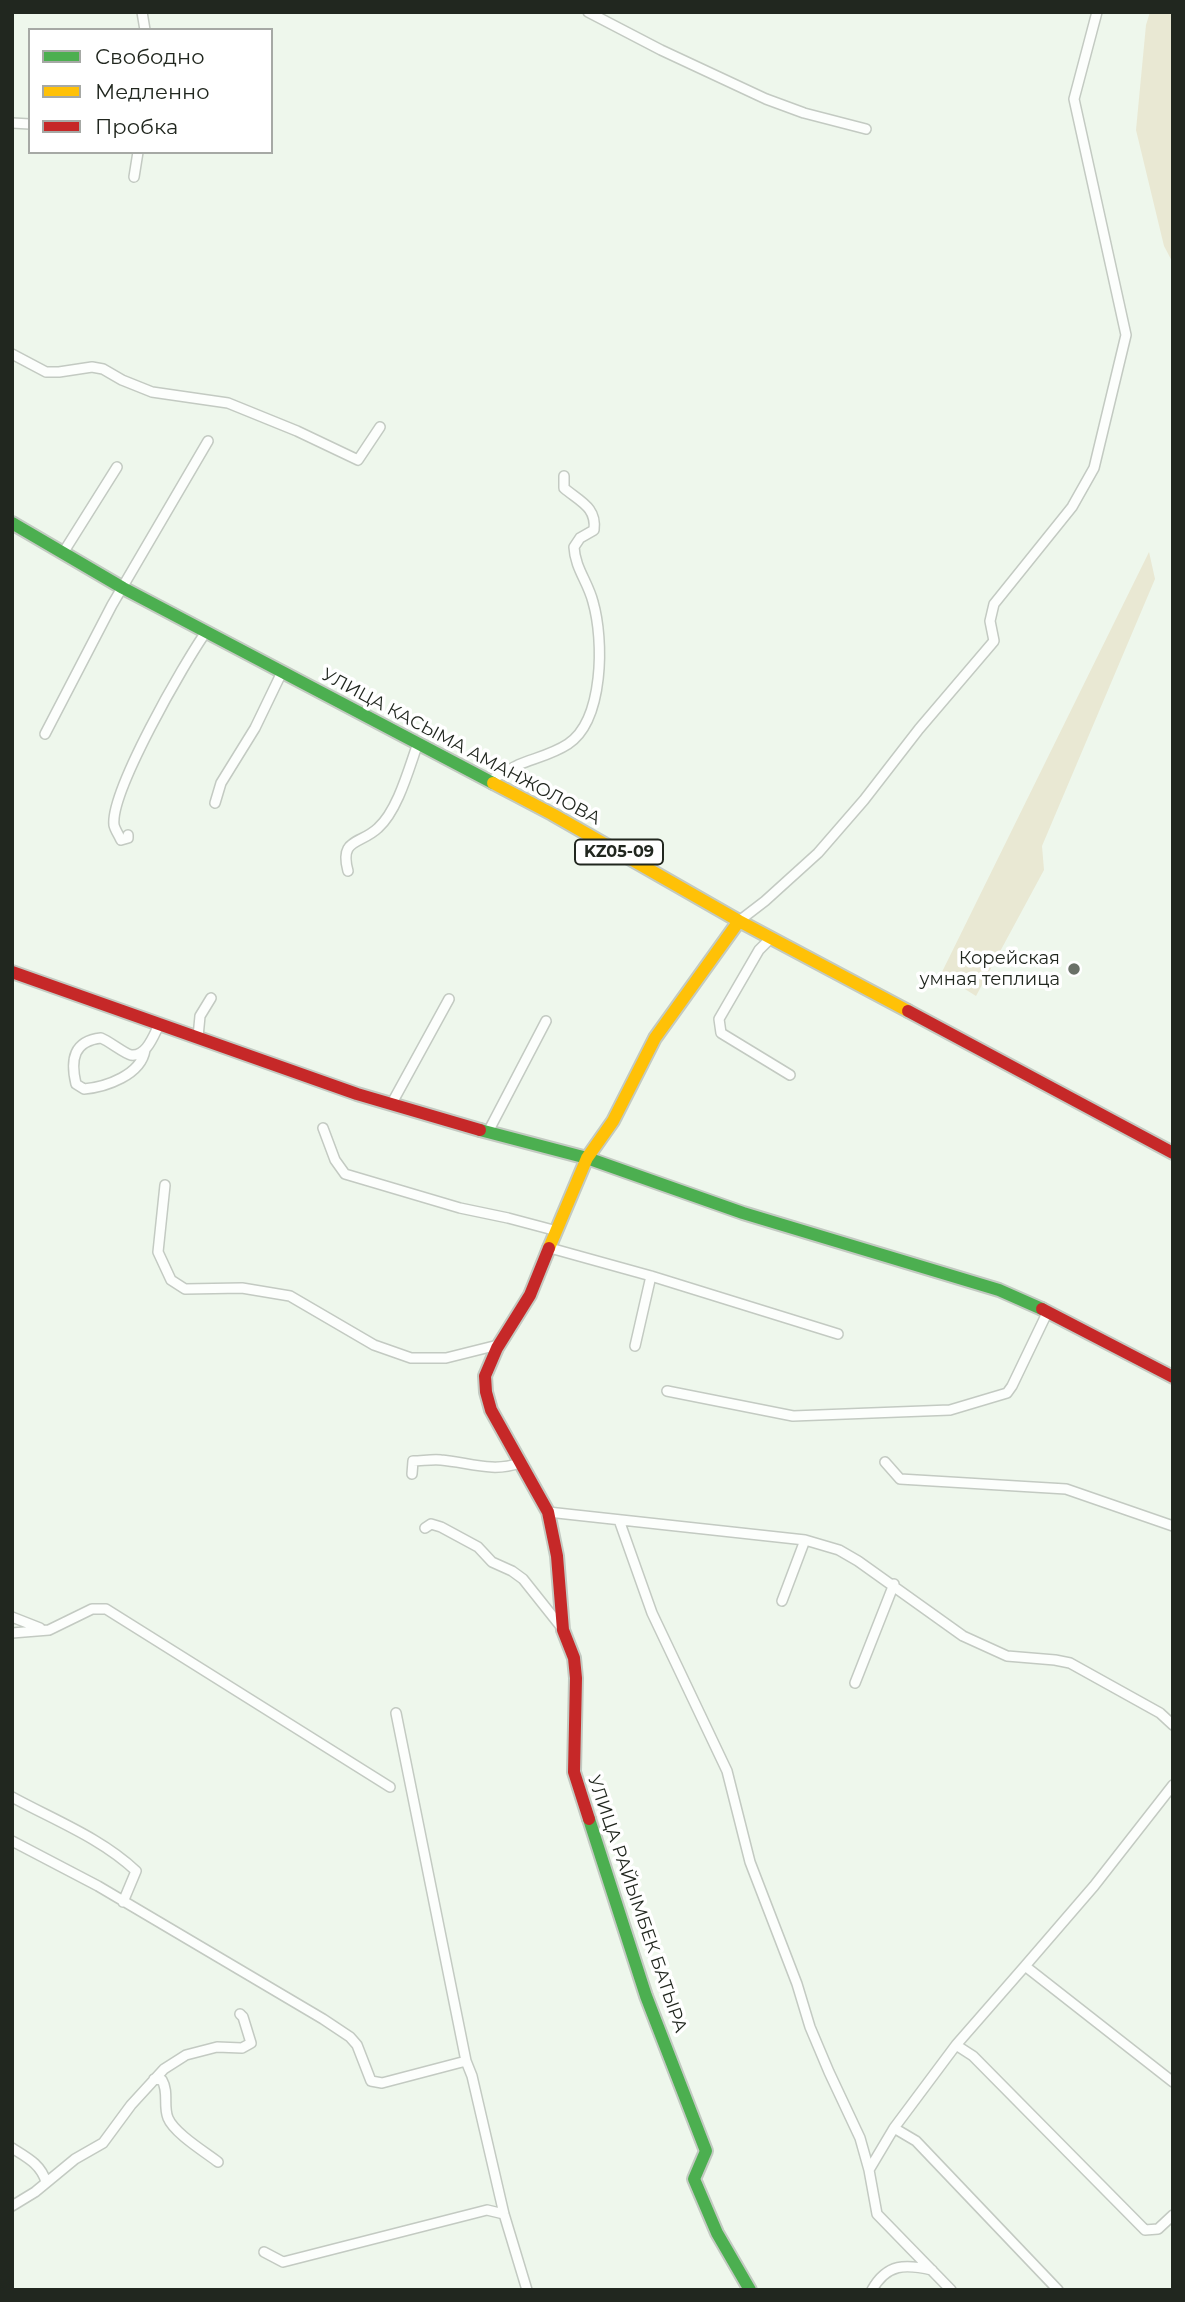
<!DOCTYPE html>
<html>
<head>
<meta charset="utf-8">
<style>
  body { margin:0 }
  #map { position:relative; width:1185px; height:2302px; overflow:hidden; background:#eef7ec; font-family:Montserrat,sans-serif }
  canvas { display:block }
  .frame { position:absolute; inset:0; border:14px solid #21271f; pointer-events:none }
  .legend { position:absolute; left:28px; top:28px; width:245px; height:126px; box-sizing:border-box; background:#fff; border:2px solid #a6a9a5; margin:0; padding:9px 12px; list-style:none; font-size:21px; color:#21271f }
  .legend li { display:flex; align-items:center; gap:14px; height:35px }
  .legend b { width:35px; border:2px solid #a6a9a5 }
</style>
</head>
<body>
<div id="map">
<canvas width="1185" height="2302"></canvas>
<div class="frame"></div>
<ul class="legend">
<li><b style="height:9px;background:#4caf50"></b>Свободно</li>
<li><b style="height:9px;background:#ffc107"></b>Медленно</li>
<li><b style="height:9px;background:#c62828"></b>Пробка</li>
</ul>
</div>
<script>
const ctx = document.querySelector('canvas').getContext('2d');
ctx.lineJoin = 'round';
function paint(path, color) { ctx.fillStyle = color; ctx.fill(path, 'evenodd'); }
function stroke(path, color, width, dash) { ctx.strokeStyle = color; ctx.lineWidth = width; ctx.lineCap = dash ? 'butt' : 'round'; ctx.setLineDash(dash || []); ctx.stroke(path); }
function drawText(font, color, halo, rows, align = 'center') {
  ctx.font = font + ' Montserrat,sans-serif'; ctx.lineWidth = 7; ctx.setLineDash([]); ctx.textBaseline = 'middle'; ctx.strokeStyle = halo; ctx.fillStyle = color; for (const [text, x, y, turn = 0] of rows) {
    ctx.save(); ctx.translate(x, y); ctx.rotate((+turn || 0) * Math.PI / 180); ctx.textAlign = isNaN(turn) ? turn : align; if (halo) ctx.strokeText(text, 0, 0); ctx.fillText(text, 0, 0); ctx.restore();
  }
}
const green = new Path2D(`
  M1150,12H1173V263L1164,246L1136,130L1146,25Z
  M1149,552L1155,579L1042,846L1044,870L976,996L941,974Z`);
const street = new Path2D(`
  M142,12L145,30
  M588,12L661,50L766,99L804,113L866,129
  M12,123L30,124
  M134,177L138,152
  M12,354L46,372H59L92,367L103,369L122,380L152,392L228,403L297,431L358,460L380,427
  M63,553L117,467
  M45,734L112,605L208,441
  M490,781C499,775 508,770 518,765C535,758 553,754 568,744C604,720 604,640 593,602C588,582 575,568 574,547L580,538L594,530C597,507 579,501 564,488V476
  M215,803L221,783L255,728L282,672
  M128,835V838L121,840C119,835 115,830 114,825C110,792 184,663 206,632
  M348,871C339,838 360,845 378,828C398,810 409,768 418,743
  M739,921L765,901L818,853L864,800L919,729L994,641L990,621L994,604L1072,507L1094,468L1126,335L1074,99L1097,12
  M771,938L759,950L719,1019L721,1033L790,1075
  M198,1037L200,1016L211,998
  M145,1050C141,1075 106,1087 84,1089L76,1084C70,1059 74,1041 101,1038C109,1041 125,1054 131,1055C147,1057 154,1034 160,1023
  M392,1103L449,999
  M323,1128L335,1160L345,1174L460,1208L508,1218L557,1231
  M488,1132L546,1021
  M165,1185L158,1252L171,1280L185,1289L242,1288L290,1296L374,1345L411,1358H446L498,1345
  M550,1248L651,1276L838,1334
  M635,1346L651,1276
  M667,1391L793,1416L950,1410L1007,1393L1012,1386L1048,1311
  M885,1462L900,1479L1066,1489L1173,1526
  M412,1474L413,1461C422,1461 432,1459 441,1460C467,1462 493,1473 519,1463
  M548,1512L805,1540L839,1550L858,1561L963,1636L1007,1656L1055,1660L1070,1663L1160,1713L1173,1725
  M619,1520L652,1613L727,1771L750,1862L797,1984L810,2027L829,2072L860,2138L869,2170L877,2214L951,2290
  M425,1528L431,1524L441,1527L478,1547L492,1562L512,1571L523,1579L562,1628
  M782,1601L805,1540
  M12,1617L40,1628
  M12,1633L49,1630L92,1609H106L390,1787
  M855,1683L894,1584
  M396,1713L466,2061L472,2076L504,2214L527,2290
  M1173,1785L1094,1886L1025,1966L1173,2082
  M12,1797C54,1820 101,1838 136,1871L123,1902
  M12,1841L98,1886L323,2019L350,2037L357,2045L371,2081L382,2083L466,2061
  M1025,1966L956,2045L973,2056L1145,2230L1158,2229L1173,2215
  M956,2045L894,2128L916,2141L1058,2290
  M154,2079L162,2080C169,2092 163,2106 168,2118C174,2133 205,2152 218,2162
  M12,2148C26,2157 41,2164 46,2182
  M869,2170L894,2128
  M12,2206L35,2192L75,2159L103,2143L131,2105L164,2069L186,2055L217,2047L242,2048L251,2043L243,2017L240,2014
  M264,2252L283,2262L487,2210L504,2214
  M872,2290C887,2263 906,2264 932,2270`);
const fast = new Path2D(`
  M12,523L123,588L493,783
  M480,1130L587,1158L743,1213L999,1290L1042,1309
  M589,1819L646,1996L706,2151L694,2179L717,2233L750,2290`);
const slow = new Path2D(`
  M493,783L552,814L739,921L908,1011
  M549,1248L587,1158L613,1121L655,1038L739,921`);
const jam = new Path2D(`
  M12,972L357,1094L480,1130
  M908,1011L1173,1153
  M549,1248L530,1295L497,1348L485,1376L486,1392L491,1410L548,1512L557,1556L563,1630L574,1658L576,1678L574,1772L589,1819
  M1042,1309L1173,1377`);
const markers = [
  [1074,969,7,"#697067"]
];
const shields = [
  [619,852,88]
];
const shieldNames = [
  ["KZ05-09",619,852]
];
const streetNames = [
  ["УЛИЦА КАСЫМА АМАНЖОЛОВА",461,747,28],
  ["УЛИЦА РАЙЫМБЕК БАТЫРА",637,1904,71]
];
const poiNames = [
  ["Корейская",1060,959],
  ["умная теплица",1060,980]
];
paint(green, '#e9e8d3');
stroke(street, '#c3cac2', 12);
stroke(fast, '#c3cac2', 16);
stroke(slow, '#c3cac2', 16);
stroke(jam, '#c3cac2', 16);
stroke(street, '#fcfefc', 9);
stroke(fast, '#4caf50', 12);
stroke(slow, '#ffc107', 12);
stroke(jam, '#c62828', 12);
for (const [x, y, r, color] of markers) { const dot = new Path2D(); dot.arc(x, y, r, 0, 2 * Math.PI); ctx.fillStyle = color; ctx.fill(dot); stroke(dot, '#fff', 2.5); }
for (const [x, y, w] of shields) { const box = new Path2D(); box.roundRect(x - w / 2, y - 12.5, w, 25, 5); ctx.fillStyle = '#fff'; ctx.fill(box); stroke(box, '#21271f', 2); }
drawText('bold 16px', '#21271f', null, shieldNames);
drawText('18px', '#21271f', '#fff', streetNames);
drawText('18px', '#21271f', '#fff', poiNames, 'right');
</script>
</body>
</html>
